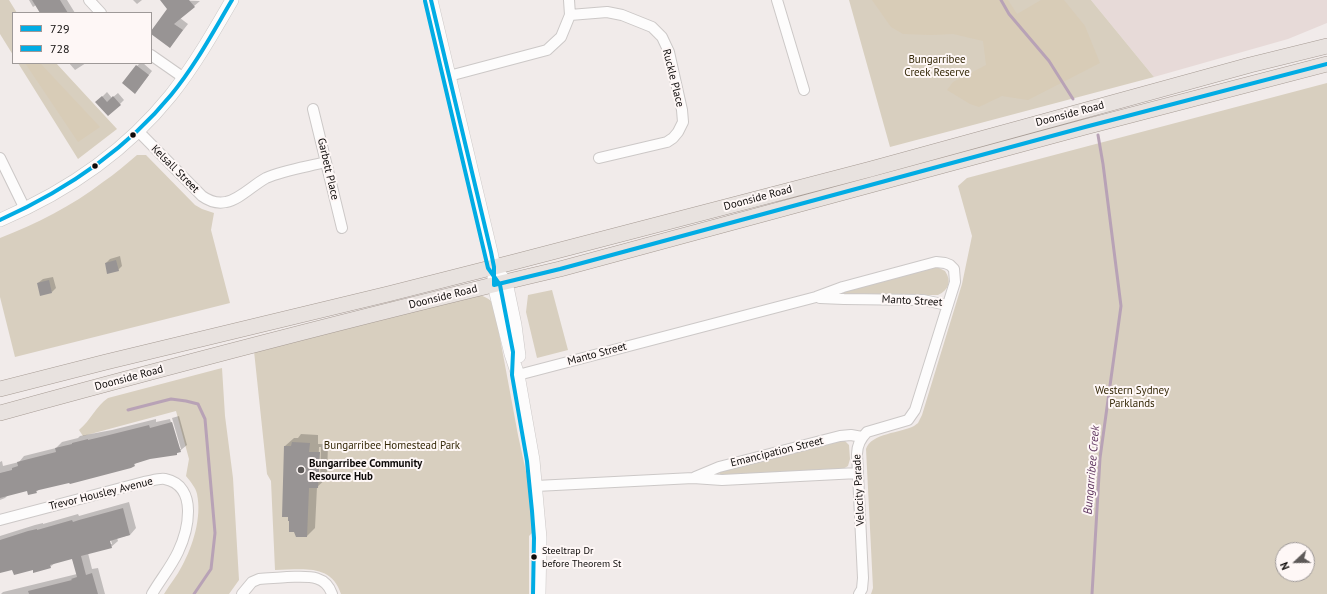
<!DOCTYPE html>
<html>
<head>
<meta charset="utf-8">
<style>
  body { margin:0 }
  #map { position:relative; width:1327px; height:594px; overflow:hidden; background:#f1ebea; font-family:"PT Sans",sans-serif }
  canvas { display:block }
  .legend { position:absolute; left:12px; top:12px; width:140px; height:52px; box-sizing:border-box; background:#fef7f6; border:1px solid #9e9998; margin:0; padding:5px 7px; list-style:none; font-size:12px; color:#0e0b0a }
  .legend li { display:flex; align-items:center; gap:8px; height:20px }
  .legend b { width:20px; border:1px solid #9e9998 }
  .north { position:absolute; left:1275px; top:542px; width:40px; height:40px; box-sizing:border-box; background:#fef7f6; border:1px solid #9e9998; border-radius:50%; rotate:248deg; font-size:11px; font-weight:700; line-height:16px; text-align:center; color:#0e0b0a }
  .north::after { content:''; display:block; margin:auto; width:14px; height:18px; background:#5d5958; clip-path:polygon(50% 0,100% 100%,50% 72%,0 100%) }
</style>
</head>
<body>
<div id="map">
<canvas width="1327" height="594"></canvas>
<ul class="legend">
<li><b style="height:5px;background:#01ace4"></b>729</li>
<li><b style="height:5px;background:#01ace4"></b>728</li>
</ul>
<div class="north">N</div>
</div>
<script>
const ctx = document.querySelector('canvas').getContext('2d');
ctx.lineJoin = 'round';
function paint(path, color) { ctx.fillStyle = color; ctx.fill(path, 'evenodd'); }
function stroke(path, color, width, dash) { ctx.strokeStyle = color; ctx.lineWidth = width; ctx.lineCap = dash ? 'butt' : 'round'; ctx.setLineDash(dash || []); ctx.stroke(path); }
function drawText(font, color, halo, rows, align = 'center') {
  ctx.font = font + ' "PT Sans",sans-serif'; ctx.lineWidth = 4; ctx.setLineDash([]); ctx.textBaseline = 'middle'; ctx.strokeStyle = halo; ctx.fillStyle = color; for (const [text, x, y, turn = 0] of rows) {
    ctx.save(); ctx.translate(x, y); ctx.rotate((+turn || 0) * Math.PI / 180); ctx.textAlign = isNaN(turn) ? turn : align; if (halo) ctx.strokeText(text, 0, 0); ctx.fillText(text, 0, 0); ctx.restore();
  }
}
const built = new Path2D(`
  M1091,0H1327V23L1288,39L1154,77Z`);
const green = new Path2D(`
  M0,0H9L17,13H13V55L0,34Z
  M849,0H1091L1154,77L890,147Z
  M18,63H56L117,129L78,159Z
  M1327,83V594H871L873,588L866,449C871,433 901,433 914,426L918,423L922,415L962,284L972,236L958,186L967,178ZM1283,550H1307V574H1283Z
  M137,155H146L195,205L202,209L214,213L211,230L230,303L15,357L0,297V238C36,224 72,206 103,182C115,174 126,164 137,155Z
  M937,267L945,271C952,281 949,290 938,295H846L843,294V292Z
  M552,290L568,350L537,358L526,312L528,295Z
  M480,295C487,298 491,299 494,306L518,435L530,490L534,531L529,536V594H341C331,563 302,570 275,570L271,481L267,474L254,351Z
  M222,368L225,416L233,478L239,580L229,594H164C170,584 177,576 182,566C193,546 202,517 197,494C196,488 190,481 186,476L189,459L176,411L83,436L79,430C91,420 96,406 108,398Z
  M844,440L849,445L850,459L848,466L843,469L721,475L719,473L720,472Z`);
const forest = new Path2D(`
  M872,0H1008L1017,14L1041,0H1064L1085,26L1100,63L1028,100L1002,96L979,107L970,104L947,90L953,82L986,65L983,41L953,34L931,35L903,34L891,27Z
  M25,63H40L100,127L78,142Z`);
const shadow = new Path2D(`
  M29,0H67L75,13H41L36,5L33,7Z
  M133,0H142L137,4Z
  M168,0L200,1L180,18L188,24L170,47L151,33L169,9Z
  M69,63H86L75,70Z
  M140,63H143L152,71L139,88L137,66Z
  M107,92L112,98L118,93L124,100L120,104L97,102Z
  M120,256L122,266L118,270L106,263L110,259Z
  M53,277L56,288L52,292L38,283L43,279Z
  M179,416L187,445L176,454L150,458L136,463L134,465L39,489L36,492L28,490L8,495L5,498L0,500V462L2,461L3,466L19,462L24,456L56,448L62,442L78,438L80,436L112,430L156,419V422L170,419L179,449H181L172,418Z
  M301,434L318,435V444H328L327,478L317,487L315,528L307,536L285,446L294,438H298ZM319,447H321L320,479H318Z
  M129,502L136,528L130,535L117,538L118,541L111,547L88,553L92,569L98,568L105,594H1L3,592L77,574L72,558L55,563L50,567L33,569L13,568L0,572V536L35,525L43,523V524L78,514L79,516L86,514ZM110,536L112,544H110Z`);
const stream = new Path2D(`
  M1001,0L1009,14L1049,61L1073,99
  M128,410L171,399L186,401L198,404L205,419L215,533L211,569L194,594
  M1092,594L1100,458L1121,306L1103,164L1098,135`);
const building = new Path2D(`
  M32,0H60L68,13H40Z
  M160,0H189L195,7L174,24L183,30L170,48L151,34V31L167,9Z
  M136,65L149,75L135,94L122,83Z
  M102,96L107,102L113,96L121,105L108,116L95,102Z
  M116,260L119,271L107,274L105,263Z
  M49,280L52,293L40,296L37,283Z
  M172,422L181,452L177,453V455L150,459L134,464L135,466L131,468L70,484L69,483L39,490L36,491L37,493L28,495L27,491L0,498V473L12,470V468L18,466L17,462L56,452L55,448L72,444V443L88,439V440L105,436L149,425L150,428Z
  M292,442L310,443L309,452H320L318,488H309L307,537H296L294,532H289V521H288V517H282L284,446H291Z
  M123,508L130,535L110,541L112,548L81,556L86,575L92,573L98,594H29L28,591L72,580L71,579L77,577L72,559L50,565L51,568L33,573V570L14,575L12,570L0,573V540L28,531L37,529V530L72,520L73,522L79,520Z`);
const street = new Path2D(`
  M89,0L101,13
  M777,0L804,90
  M570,15L607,12L622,15L652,27L662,37L669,52L682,110L683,122L678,132L673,138L667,142L599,158
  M151,55L184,78
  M449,76L547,50L561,37L570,15L569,0
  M313,109L342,228
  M138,131L202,196C209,201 217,204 226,202C239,200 253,185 266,178C284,170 306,167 326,162
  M0,158L25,209
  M820,298L844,299L923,300L947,305
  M518,375L816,297L843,287L936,262L945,263L950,265L954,269L955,282L915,410L908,420L867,432C860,439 857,445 857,454L863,578L862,589L859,594
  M695,477L719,467L840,436L851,435L862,437
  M536,486L693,478L722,480L858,473
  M0,520L144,482C151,481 159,478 165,479C199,486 188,531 178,552C171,567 160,580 152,594
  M242,594L252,582L259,579C268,578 278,578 287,577C305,577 325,573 332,594`);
const secondary = new Path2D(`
  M431,0L491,252L494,267V285L511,354L518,375L533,460L540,538L539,594
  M0,220C66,192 126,151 171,95C194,66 213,33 232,0
  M500,275L506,282L515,325L519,356`);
const primary = new Path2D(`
  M0,389L106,362L388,294L514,262L871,169L1250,65L1327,46
  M0,413C186,362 372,313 560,269L1085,127L1327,64`);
const bus1 = new Path2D(`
  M431,0L491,252L494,267V285L560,269L1085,127L1327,64
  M0,220C66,190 125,151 171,95C195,66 213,32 232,0`);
const bus2 = new Path2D(`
  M425,1L488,268L500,285L513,352L512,375L527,461L532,511L534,538L533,594`);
const markers = [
  [133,135,3.5,"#0e0b0a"],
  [95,166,3.5,"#0e0b0a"],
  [301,470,4,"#5d5958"],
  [534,557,3.5,"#0e0b0a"]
];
const busNames = [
  ["Steeltrap Dr",542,551],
  ["before Theorem St",542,564]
];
const parkNames = [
  ["Bungarribee",937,60],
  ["Creek Reserve",937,73],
  ["Western Sydney",1132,391],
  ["Parklands",1132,404],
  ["Bungarribee Homestead Park",392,446]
];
const streetNames = [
  ["Ruckle Place",673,78,76],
  ["Doonside Road",1070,114,-15],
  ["Kelsall Street",175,169,45],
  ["Garbett Place",328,169,77],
  ["Doonside Road",758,198,-15],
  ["Doonside Road",443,297,-14],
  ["Manto Street",912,301,3],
  ["Manto Street",597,354,-15],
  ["Doonside Road",129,378,-15],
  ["Emancipation Street",777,452,-14],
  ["Velocity Parade",859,490,-93],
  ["Trevor Housley Avenue",101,494,-14]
];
const poiNames = [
  ["Bungarribee Community",309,464],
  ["Resource Hub",309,477]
];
const waterNames = [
  ["Bungarribee Creek",1092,470,-85]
];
paint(built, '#e7dad8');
paint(green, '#d8cfbf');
paint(forest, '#d8ccb7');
paint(shadow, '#0003');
stroke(stream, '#b8a2b6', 3);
paint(building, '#989494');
stroke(street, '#ccc8c7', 12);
stroke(secondary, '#ccc8c7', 14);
stroke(primary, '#a69b94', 16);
stroke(street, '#fdfcfc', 10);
stroke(secondary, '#fdfcfc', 13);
stroke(primary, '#e8e2df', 15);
stroke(bus1, '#01ace4', 4);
stroke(bus2, '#01ace4', 4);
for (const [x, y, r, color] of markers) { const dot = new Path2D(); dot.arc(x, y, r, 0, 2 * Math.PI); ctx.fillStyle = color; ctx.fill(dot); stroke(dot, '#fef7f6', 1.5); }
drawText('10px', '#0e0b0a', '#fef7f6', busNames, 'left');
drawText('11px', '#362a09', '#fef7f6', parkNames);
drawText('11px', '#0e0b0a', '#fef7f6', streetNames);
drawText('bold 11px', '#0e0b0a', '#fef7f6', poiNames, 'left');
drawText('italic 12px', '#603761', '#fef7f6', waterNames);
</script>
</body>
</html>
